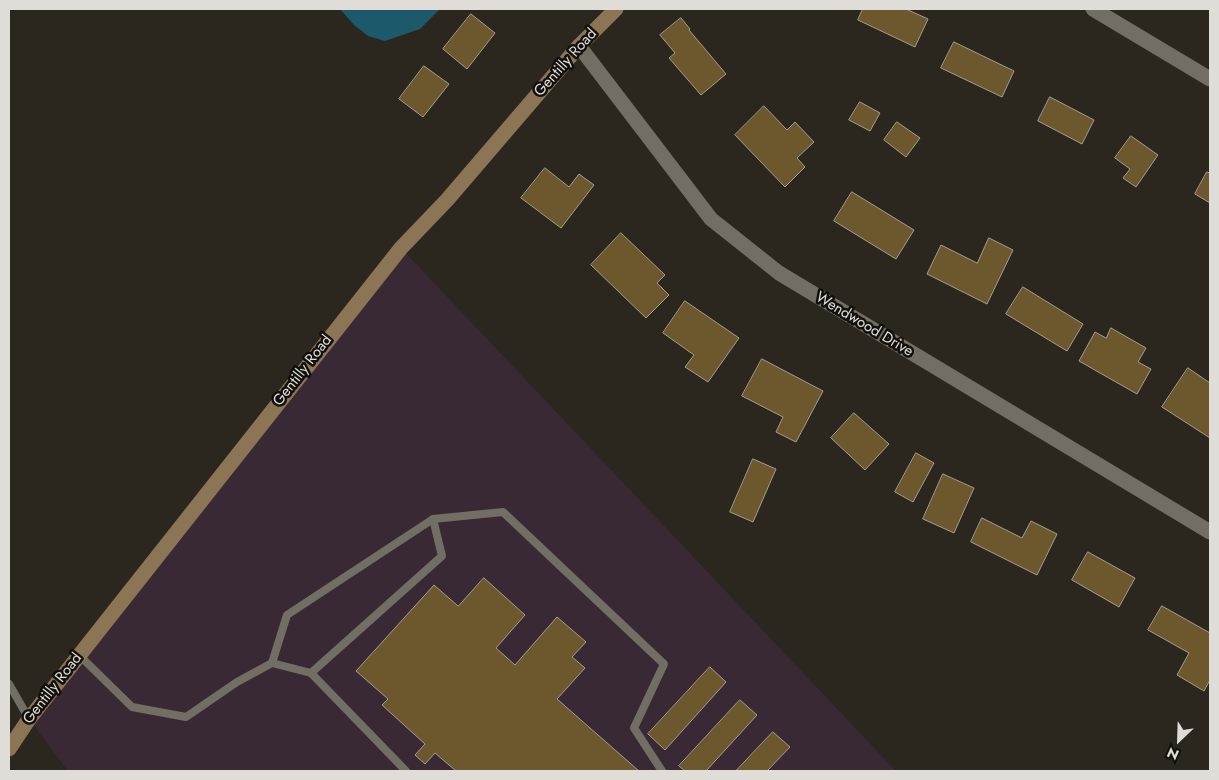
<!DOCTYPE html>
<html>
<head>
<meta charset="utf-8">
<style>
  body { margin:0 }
  #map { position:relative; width:1219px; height:780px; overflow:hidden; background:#2b271f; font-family:Jost,sans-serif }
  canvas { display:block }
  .frame { position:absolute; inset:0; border:10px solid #e0ddd8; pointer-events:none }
  .north { position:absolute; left:1154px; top:715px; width:50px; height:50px; -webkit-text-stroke:4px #12100c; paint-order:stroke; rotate:204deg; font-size:14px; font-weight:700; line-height:20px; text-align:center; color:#e0ddd8 }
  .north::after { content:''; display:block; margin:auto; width:18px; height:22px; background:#e0ddd8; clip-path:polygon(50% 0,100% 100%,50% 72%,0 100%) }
</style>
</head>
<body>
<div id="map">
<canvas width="1219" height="780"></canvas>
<div class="frame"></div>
<div class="north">N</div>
</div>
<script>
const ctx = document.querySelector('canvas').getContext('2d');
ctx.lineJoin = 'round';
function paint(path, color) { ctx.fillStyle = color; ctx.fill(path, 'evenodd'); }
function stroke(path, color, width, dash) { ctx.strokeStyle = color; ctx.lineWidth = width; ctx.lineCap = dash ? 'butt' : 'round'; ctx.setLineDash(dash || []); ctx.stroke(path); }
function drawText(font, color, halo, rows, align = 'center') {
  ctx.font = font + ' Jost,sans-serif'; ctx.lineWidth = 5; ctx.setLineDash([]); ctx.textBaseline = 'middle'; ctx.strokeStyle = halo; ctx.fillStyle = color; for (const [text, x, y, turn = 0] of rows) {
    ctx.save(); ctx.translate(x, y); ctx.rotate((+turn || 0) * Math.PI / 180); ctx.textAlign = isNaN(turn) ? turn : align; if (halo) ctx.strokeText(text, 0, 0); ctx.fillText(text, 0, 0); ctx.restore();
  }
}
const industrial = new Path2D(`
  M401,248L896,771H68L29,719Z`);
const water = new Path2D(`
  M340,9H440L420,29L385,41L368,36L354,25Z`);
const building = new Path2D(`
  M863,9H906L928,19L915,47L858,20Z
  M471,14L495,33L467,69L443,49Z
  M681,18L690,29L689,30L726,74L701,95L669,58L675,53L660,35Z
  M954,42L1014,71L1002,97L941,68Z
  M424,66L449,84L423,117L399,99Z
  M1050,97L1094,120L1082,144L1038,121Z
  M860,102L880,113L870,131L849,120Z
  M764,106L787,130L795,122L814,142L797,158L805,167L785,187L735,135Z
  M897,122L920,138L906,157L884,140Z
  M1131,136L1158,155L1136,187L1123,178L1130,169L1115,158Z
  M545,168L569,187L579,174L594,185L561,228L521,198Z
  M1207,172L1210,173V203L1195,194Z
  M852,192L914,230L896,259L834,221Z
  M621,233L665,275L657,283L669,295L646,318L591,265Z
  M989,238L1013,250L987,304L927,274L941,245L977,263Z
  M1023,287L1083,324L1067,351L1006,314Z
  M685,301L739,338L708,382L685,367L694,355L663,333Z
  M1111,328L1146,348L1138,362L1151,369L1137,394L1079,361L1095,332L1106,338Z
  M762,359L823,391L796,442L776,432L783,417L742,396Z
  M1188,368L1210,383V438L1162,407Z
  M854,413L889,444L865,470L831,438Z
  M916,453L934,463L913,502L895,492Z
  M753,459L776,469L753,522L730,512Z
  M943,474L974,488L954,533L923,519Z
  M982,518L1022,538L1031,521L1057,534L1037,575L971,542Z
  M1088,552L1135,578L1119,607L1072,580Z
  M484,578L525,615L496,648L515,665L557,617L586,642L572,657L585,668L557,699L639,771H456L435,753L425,764L415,755L425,744L382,705L388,699L356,671L434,585L458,606Z
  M1162,606L1210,633V680L1204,691L1177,675L1189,653L1148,630Z
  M710,667L726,682L665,750L648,734Z
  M740,700L757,715L706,771H685L679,766Z
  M773,732L790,747L767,771H736Z`);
const lane = new Path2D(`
  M79,655L132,707L186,717L237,682L272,663L311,673L406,771
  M272,663L287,615L433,519L503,512L664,664L634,728L662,771
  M311,673L442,556L433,519
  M9,684L29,719`);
const street = new Path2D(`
  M1093,9L1210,79
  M579,46L711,219L779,273L1210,532`);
const secondary = new Path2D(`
  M9,749L29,719L401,248L447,200L579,46L616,9`);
const streetNames = [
  ["Gentilly Road",566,63,-48],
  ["Wendwood Drive",864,325,31],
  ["Gentilly Road",303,371,-52],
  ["Gentilly Road",53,689,-52]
];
paint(industrial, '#392934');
paint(water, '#1c5a6b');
paint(building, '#6c582c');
stroke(building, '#a39e94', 1);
stroke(lane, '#736e64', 8);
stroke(street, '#736e64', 15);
stroke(secondary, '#8c7555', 15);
drawText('15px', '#e0ddd8', '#12100c', streetNames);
</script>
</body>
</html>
